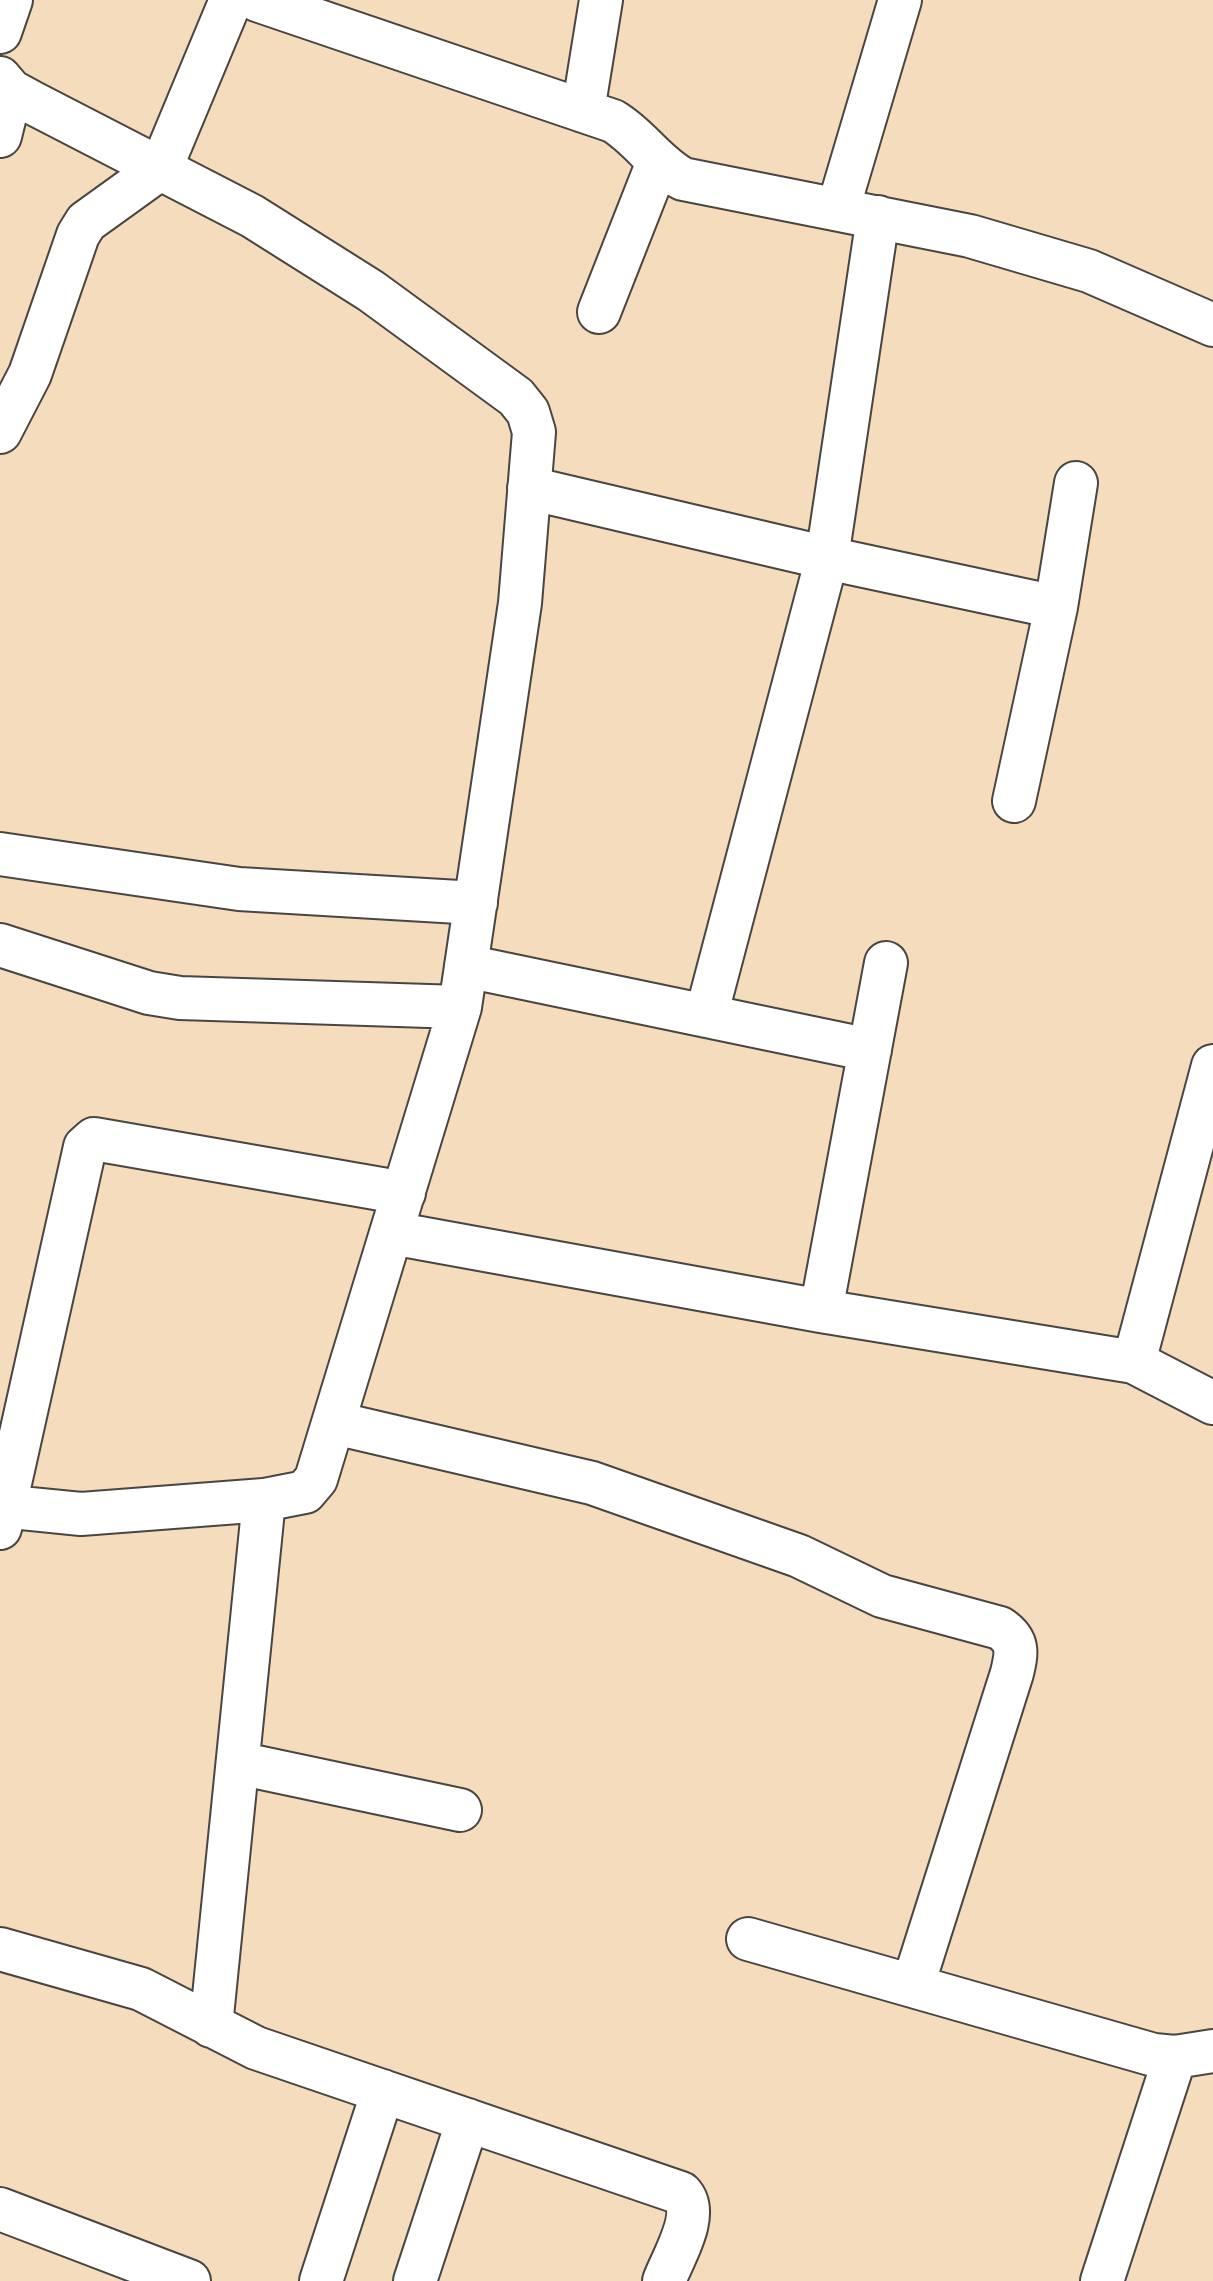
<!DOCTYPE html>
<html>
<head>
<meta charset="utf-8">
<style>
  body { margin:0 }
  canvas { display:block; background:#f4dcbd }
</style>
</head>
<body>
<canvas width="1213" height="2281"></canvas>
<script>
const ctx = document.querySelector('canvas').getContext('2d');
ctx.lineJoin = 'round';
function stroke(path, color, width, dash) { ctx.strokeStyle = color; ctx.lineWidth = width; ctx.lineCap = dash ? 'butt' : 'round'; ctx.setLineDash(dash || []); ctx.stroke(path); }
const minor = new Path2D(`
  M257,0L613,121C640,137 655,164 683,179L970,236L1089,271L1213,325
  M0,32L11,0
  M0,78L11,91L33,103L252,216L371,291L516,397L528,412L534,432L520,603L460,1007L316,1479L305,1492L264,1500L81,1514L0,1506
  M583,111L601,0
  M0,136L11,91
  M838,209L900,0
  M599,312L658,162
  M0,432L30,374L78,235L86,222L161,168L231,0
  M529,488L827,558L1056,607
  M1014,801L1056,607L1076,483
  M0,854L239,889L476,903
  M0,945L149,993L180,998L460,1007
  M466,966L870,1050
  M706,1016L827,558L878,217
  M392,1233L821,1311L1134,1362L1213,1403
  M821,1311L886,963
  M1134,1362L1213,1066
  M335,1423L592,1483L799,1556L882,1596L1000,1628C1019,1641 1017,1652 1012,1673L913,1985
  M0,1528L85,1147L94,1139L404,1193
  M238,1763L460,1810
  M748,1939L1154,2055L1175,2057L1213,2051
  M0,1949L141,1989L256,2048L681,2193C701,2214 673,2257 664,2281
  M211,2026L264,1500
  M0,2209L189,2281
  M321,2281L383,2091
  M415,2281L468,2120
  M1102,2281L1175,2057`);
stroke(minor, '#494641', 46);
stroke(minor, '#fff', 42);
</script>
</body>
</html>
